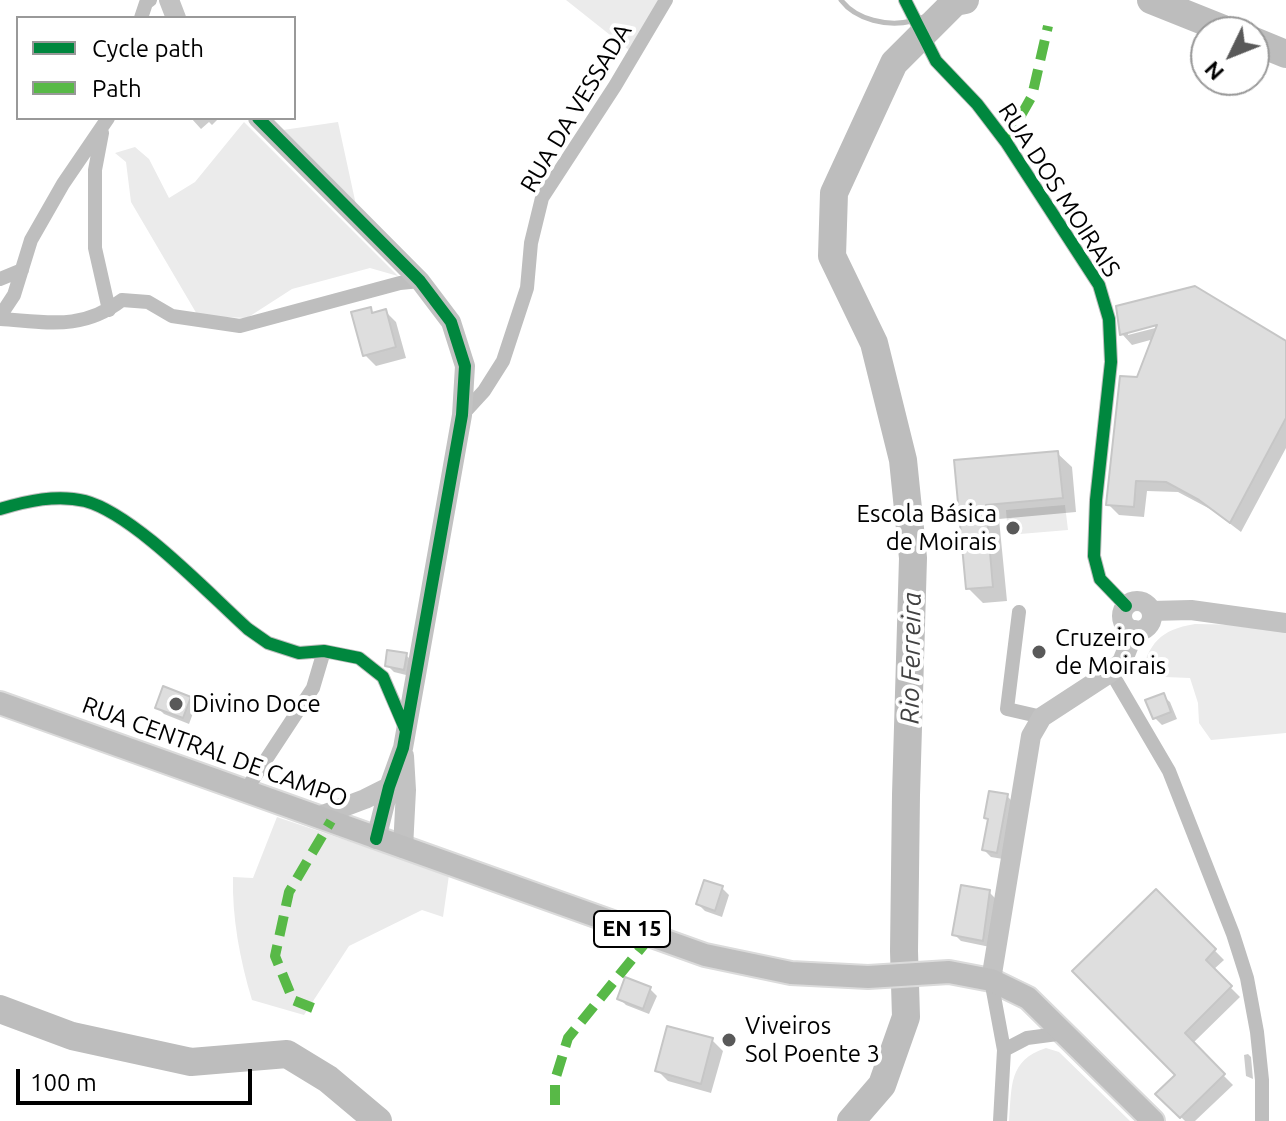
<!DOCTYPE html>
<html>
<head>
<meta charset="utf-8">
<style>
  body { margin:0 }
  #map { position:relative; width:1286px; height:1121px; overflow:hidden; background:#fff; font-family:Ubuntu,sans-serif }
  canvas { display:block }
  .legend { position:absolute; left:16px; top:16px; width:280px; height:104px; box-sizing:border-box; background:#fff; border:2px solid #999; margin:0; padding:10px 14px; list-style:none; font-size:24px; color:#000 }
  .legend li { display:flex; align-items:center; gap:16px; height:40px }
  .legend b { width:40px; border:2px solid #999 }
  .north { position:absolute; left:1190px; top:16px; width:80px; height:80px; box-sizing:border-box; background:#fff; border:2px solid #999; border-radius:50%; rotate:227deg; font-size:22px; font-weight:700; line-height:32px; text-align:center; color:#000 }
  .north::after { content:''; display:block; margin:auto; width:28px; height:36px; background:#595959; clip-path:polygon(50% 0,100% 100%,50% 72%,0 100%) }
  .scale { position:absolute; left:16px; top:1069px; width:236px; height:36px; box-sizing:border-box; border:4px solid #000; border-top:0; padding-left:10px; font-size:24px; line-height:28px; white-space:nowrap; color:#000; -webkit-text-stroke:6px #fff; paint-order:stroke }
</style>
</head>
<body>
<div id="map">
<canvas width="1286" height="1121"></canvas>
<ul class="legend">
<li><b style="height:10px;background:#00873e"></b>Cycle path</li>
<li><b style="height:10px;background:#58b947"></b>Path</li>
</ul>
<div class="north">N</div>
<div class="scale">100 m</div>
</div>
<script>
const ctx = document.querySelector('canvas').getContext('2d');
ctx.lineJoin = 'round';
function paint(path, color) { ctx.fillStyle = color; ctx.fill(path, 'evenodd'); }
function stroke(path, color, width, dash) { ctx.strokeStyle = color; ctx.lineWidth = width; ctx.lineCap = dash ? 'butt' : 'round'; ctx.setLineDash(dash || []); ctx.stroke(path); }
function drawText(font, color, halo, rows, align = 'center') {
  ctx.font = font + ' Ubuntu,sans-serif'; ctx.lineWidth = 8; ctx.setLineDash([]); ctx.textBaseline = 'middle'; ctx.strokeStyle = halo; ctx.fillStyle = color; for (const [text, x, y, turn = 0] of rows) {
    ctx.save(); ctx.translate(x, y); ctx.rotate((+turn || 0) * Math.PI / 180); ctx.textAlign = isNaN(turn) ? turn : align; if (halo) ctx.strokeText(text, 0, 0); ctx.fillText(text, 0, 0); ctx.restore();
  }
}
const green = new Path2D(`
  M566,0H659L629,50Z
  M244,122L398,276L370,268L292,289L247,318L198,316L131,202L126,162L115,153L135,147L149,159L169,198L195,182Z
  M338,122L356,205L283,130Z
  M1065,505L1068,530L1008,535L1006,510Z
  M1195,624L1248,625L1286,632V733L1211,740L1199,723L1198,703L1190,678L1140,676C1150,643 1159,630 1195,624Z
  M277,817L449,875L443,917L422,910L349,946L304,1015L252,1000C240,960 232,918 233,877L253,878Z
  M1046,1048L1059,1052L1130,1121H1009C1012,1087 1008,1060 1046,1048Z`);
const shadow = new Path2D(`
  M191,118H219L212,125L209,122L201,129Z
  M1119,308L1286,344V448L1241,532L1212,510L1178,492L1147,491L1144,517L1119,515L1108,504L1138,379L1154,339L1132,345L1122,334ZM1166,321L1167,325L1128,335V331Z
  M370,309L375,314L385,311L396,322L406,358L376,366L365,355Z
  M1057,453L1072,467L1076,512L999,519L1007,601L983,603L968,588L956,462Z
  M406,655L412,661L410,676L394,672L387,665Z
  M1163,696L1170,702L1177,719L1162,725L1155,718Z
  M189,698L196,705L189,724L164,714L157,707Z
  M1007,796L1014,803L1003,859L991,857L984,850L989,821L986,817Z
  M706,882L722,888L729,895L722,917L705,911L698,904Z
  M1156,891L1224,960L1213,970L1240,997L1192,1044L1233,1085L1195,1121H1185L1158,1094L1177,1075Z
  M989,892L996,899L990,947L961,941L955,935Z
  M650,989L657,996L649,1014L626,1005L619,998Z
  M712,1040L723,1051L711,1093L668,1081L657,1070Z
  M1248,1054L1251,1057L1253,1079L1246,1076L1244,1055Z`);
const stream = new Path2D(`
  M841,0C856,20 888,27 912,21C927,17 941,8 955,2`);
const river = new Path2D(`
  M1151,0L1231,32
  M1254,41L1286,54
  M0,1009L72,1036L191,1062L287,1054L328,1079L378,1121
  M851,1121L882,1085L906,1017L904,951L906,795L913,558L903,460L874,343L832,256L834,193L894,63L955,2L965,0`);
const building = new Path2D(`
  M1195,286L1286,341V418L1230,523L1199,500L1166,482L1136,481L1134,507L1106,505L1120,376L1137,377L1157,325L1120,335L1116,306Z
  M371,307L372,313L386,309L396,347L363,356L351,312Z
  M1058,451L1063,498L986,505L993,587L966,589L954,460Z
  M387,650L407,653L404,670L385,666Z
  M163,686L191,697L183,718L155,708Z
  M1164,693L1171,712L1153,719L1145,700Z
  M989,791L1008,794L997,853L982,850L988,819L984,818Z
  M704,880L723,886L715,911L696,904Z
  M961,885L990,890L983,941L952,935Z
  M1156,889L1216,949L1206,960L1232,986L1185,1033L1225,1074L1180,1118L1155,1094L1175,1075L1072,971Z
  M625,977L651,987L643,1009L617,999Z
  M667,1026L713,1038L701,1084L655,1071Z`);
const street = new Path2D(`
  M905,0L936,61L977,104L1006,142L1099,285L1109,319L1111,362L1096,500L1094,556L1100,579L1126,606
  M141,18L146,3L150,0
  M102,133L95,170V248L109,310
  M0,279L22,270
  M0,316L14,295L31,240L63,184L108,118
  M0,319C47,322 82,331 122,300L148,302L172,316L240,326L400,283L420,281
  M462,415L484,391L503,361L527,288L531,243L542,198L615,86L666,0
  M0,509C27,501 57,494 85,501C134,514 208,593 248,629L268,643L299,653L324,651L359,658L383,677L406,730
  M1019,612L1007,709L1042,717
  M1111,672L1169,771L1233,934L1247,978L1257,1032L1262,1080V1121
  M246,790L313,688L324,651
  M991,980L1004,1050L1000,1121
  M1004,1050L1027,1038L1065,1033`);
const secondary = new Path2D(`
  M169,0L176,18
  M258,118L420,281L451,322L465,366L462,415L403,748L389,787L376,839
  M1122 616a15 15 0 1 1 30 0a15 15 0 1 1-30 0Z
  M1151,611L1191,610L1286,623
  M320,816L365,799L389,787
  M403,848L406,790L404,756
  M991,980L1031,736L1042,717L1111,672L1122,662L1135,630`);
const primary = new Path2D(`
  M0,703L705,955L791,973L868,977L949,972L991,980L1028,998L1153,1121`);
const quiet = new Path2D(`
  M1006,142L1032,96L1048,26
  M313,1008L293,1000L275,956L289,892L331,821
  M555,1105V1080L568,1038L651,936`);
const cycleway = new Path2D(`
  M905,0L936,61L977,104L1006,142L1099,285L1109,319L1111,362L1096,500L1094,556L1100,579L1126,606
  M258,118L420,281L451,322L465,366L462,415L403,748L389,787L376,839
  M0,509C27,501 57,494 85,501C134,514 208,593 248,629L268,643L299,653L324,651L359,658L383,677L406,731`);
const markers = [
  [1013,528,8,"#595959"],
  [1039,652,8,"#595959"],
  [176,704,8,"#595959"],
  [729,1040,8,"#595959"]
];
const shields = [
  [632,929,76]
];
const shieldNames = [
  ["EN 15",632,929]
];
const streetNames = [
  ["RUA DA VESSADA",576,108,-59],
  ["RUA DOS MOIRAIS",1059,190,57],
  ["RUA CENTRAL DE CAMPO",215,752,20]
];
const poiNames = [
  ["Escola Básica",997,514,"right"],
  ["de Moirais",997,542,"right"],
  ["Cruzeiro",1055,638],
  ["de Moirais",1055,666],
  ["Divino Doce",192,704],
  ["Viveiros",745,1026],
  ["Sol Poente 3",745,1054]
];
const waterNames = [
  ["Rio Ferreira",911,658,-89]
];
paint(green, '#ebebeb');
paint(shadow, '#0003');
stroke(stream, '#bdbdbd', 5);
stroke(river, '#bdbdbd', 28);
paint(building, '#dedede');
stroke(building, '#c6c6c6', 2);
stroke(primary, '#dbdbdb', 26);
stroke(street, '#bebebe', 14);
stroke(secondary, '#c2c2c2', 20);
stroke(primary, '#bebebe', 22);
stroke(quiet, '#58b947', 10, [20, 10]);
stroke(cycleway, '#00873e', 12);
for (const [x, y, r, color] of markers) { const dot = new Path2D(); dot.arc(x, y, r, 0, 2 * Math.PI); ctx.fillStyle = color; ctx.fill(dot); stroke(dot, '#fff', 3); }
for (const [x, y, w] of shields) { const box = new Path2D(); box.roundRect(x - w / 2, y - 18, w, 36, 6); ctx.fillStyle = '#fff'; ctx.fill(box); stroke(box, '#000', 2); }
drawText('bold 22px', '#000', null, shieldNames);
drawText('24px', '#000', '#fff', streetNames);
drawText('24px', '#000', '#fff', poiNames, 'left');
drawText('italic 26px', '#424242', '#fff', waterNames);
</script>
</body>
</html>
